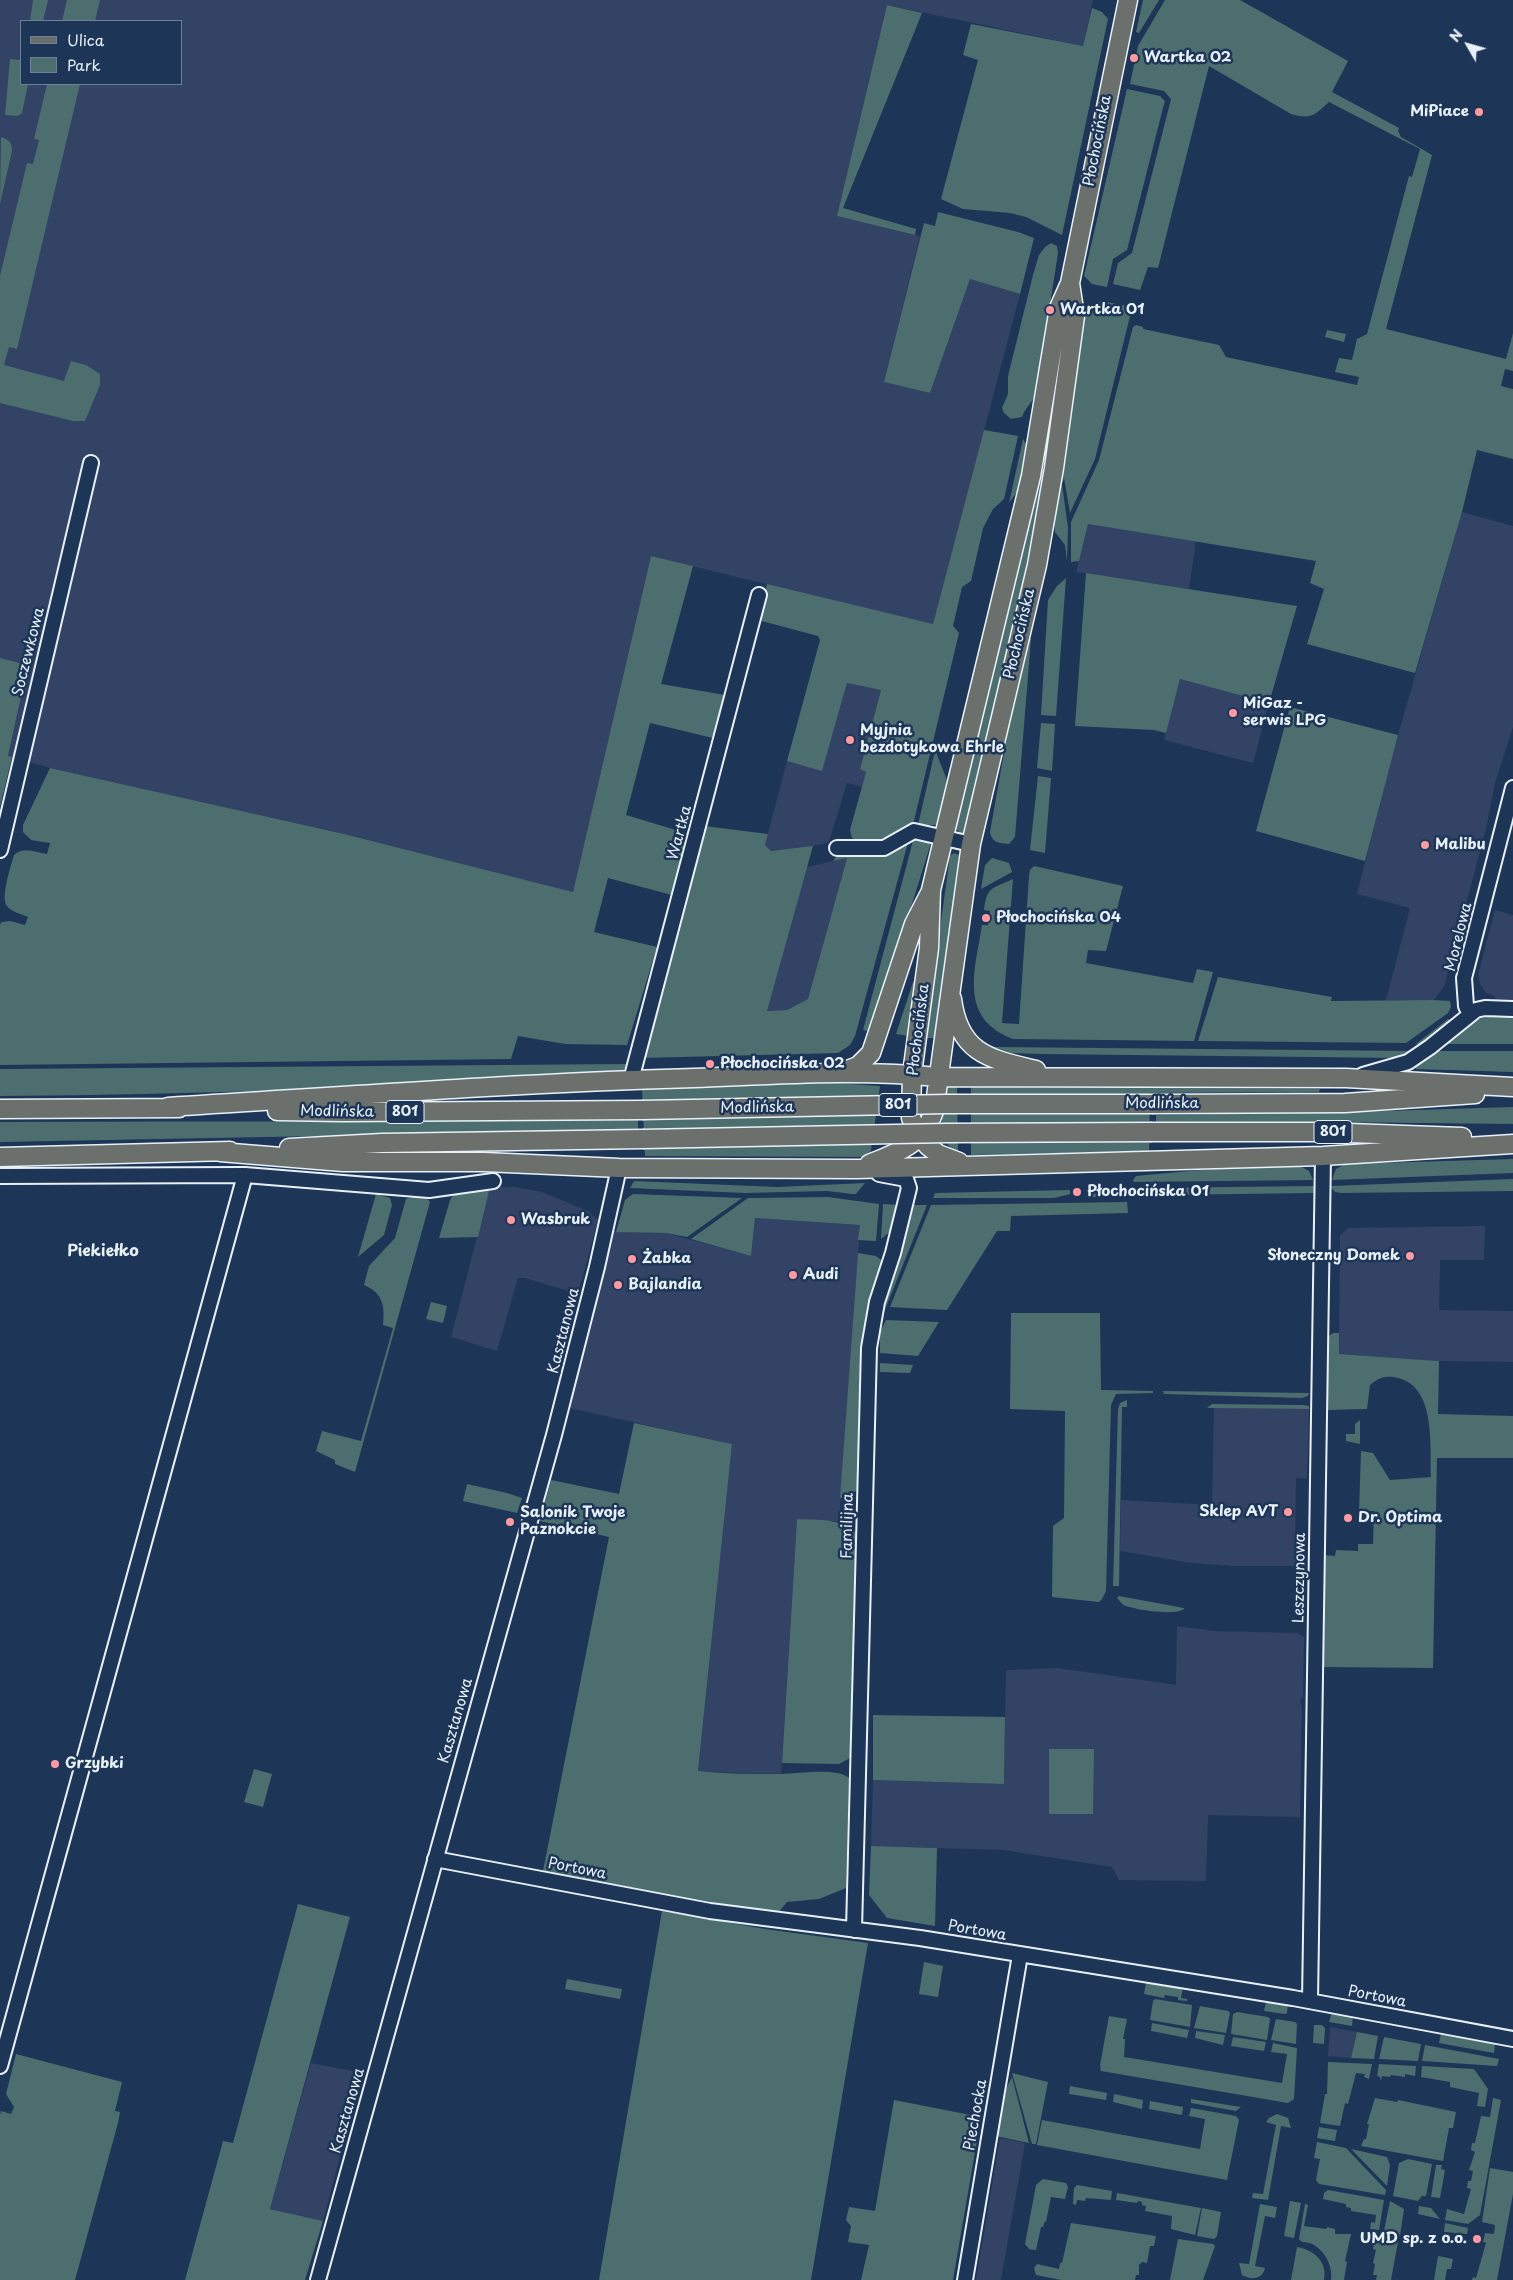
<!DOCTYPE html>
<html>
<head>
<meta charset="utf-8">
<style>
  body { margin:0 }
  #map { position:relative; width:1513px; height:2280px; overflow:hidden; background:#1d3557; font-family:"Playpen Sans",sans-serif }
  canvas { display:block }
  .legend { position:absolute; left:20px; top:20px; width:162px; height:65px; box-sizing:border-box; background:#1d3557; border:1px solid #6e8097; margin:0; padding:6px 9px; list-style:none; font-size:15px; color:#e8f1f8 }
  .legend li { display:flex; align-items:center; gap:10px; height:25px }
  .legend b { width:25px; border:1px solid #6e8097 }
  .north { position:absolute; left:1443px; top:20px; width:50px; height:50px; -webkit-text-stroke:4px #1d3557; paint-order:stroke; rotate:308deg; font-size:14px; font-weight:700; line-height:20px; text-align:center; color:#e8f1f8 }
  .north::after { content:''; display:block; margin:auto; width:18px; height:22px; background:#e8f1f8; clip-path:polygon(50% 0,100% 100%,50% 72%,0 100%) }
</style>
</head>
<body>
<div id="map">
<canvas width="1513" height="2280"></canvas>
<ul class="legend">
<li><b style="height:6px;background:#6b706d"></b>Ulica</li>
<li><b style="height:14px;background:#4d6e6f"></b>Park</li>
</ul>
<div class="north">N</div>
</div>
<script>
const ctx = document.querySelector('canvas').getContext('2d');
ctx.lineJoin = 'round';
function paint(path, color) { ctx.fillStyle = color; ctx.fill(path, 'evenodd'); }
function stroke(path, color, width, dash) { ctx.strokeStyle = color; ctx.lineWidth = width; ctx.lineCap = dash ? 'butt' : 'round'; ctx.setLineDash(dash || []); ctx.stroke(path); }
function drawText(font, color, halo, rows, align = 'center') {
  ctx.font = font + ' "Playpen Sans",sans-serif'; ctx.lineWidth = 5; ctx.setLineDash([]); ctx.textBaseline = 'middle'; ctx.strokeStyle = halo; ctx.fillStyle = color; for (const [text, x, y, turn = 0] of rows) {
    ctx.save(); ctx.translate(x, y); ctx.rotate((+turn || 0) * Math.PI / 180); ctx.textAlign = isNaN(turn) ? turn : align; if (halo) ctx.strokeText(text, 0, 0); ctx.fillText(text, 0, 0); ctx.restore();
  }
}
const built = new Path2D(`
  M0,0H1093L1083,46L887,5L837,216L920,236L884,382L930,393L970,279L1020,294L933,625L651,556L573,892L344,834L50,768L8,756L28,665L0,658ZM21,21H181V84H21Z
  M1462,512L1513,526V727L1495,783L1486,829L1444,987L1434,1000H1386L1410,908L1357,894L1392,756Z
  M1088,524L1196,541L1189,589L1076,572Z
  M1180,679L1269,703L1253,763L1164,740Z
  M847,683L881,690L860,769L866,772L862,787L847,783L829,842L801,849L770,851L765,845L787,761L822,770Z
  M847,858L808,999L787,1010L766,1011L806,867Z
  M1495,910L1513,915V1000H1496L1494,996L1486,993L1480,984L1478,975Z
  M490,1187H515L542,1192L588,1211L598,1220L578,1294L525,1278H518L497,1351L451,1337Z
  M755,1218L860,1225L839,1522L797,1519L781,1774L698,1772L732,1444L569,1408L612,1231L666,1233L751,1256Z
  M1485,1226L1484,1260H1440L1439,1310L1513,1311V1362L1439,1361L1339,1354L1340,1236L1348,1228Z
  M1214,1408L1309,1409L1307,1479L1296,1478L1295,1542H1306V1566H1232L1191,1563L1120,1551L1121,1500L1212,1505Z
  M1177,1626L1214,1631L1298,1633L1304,1637L1303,1697L1300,1700L1302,1708L1300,1817L1208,1815L1206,1881L1119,1880L1112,1867L1003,1850L871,1846L873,1780L1004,1784L1006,1670L1058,1668L1176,1685Z
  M1330,2027L1357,2032L1351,2058L1328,2056Z
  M311,2063L362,2073L323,2221L270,2209Z
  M1000,2138L1025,2143L1001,2280H976Z`);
const green = new Path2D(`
  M33,0H48L43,21H30Z
  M67,0H100L95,21H62Z
  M1143,0H1159L1139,33L1136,32Z
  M1165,0H1240L1348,61L1332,92L1399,128L1398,131L1401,137L1432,155L1386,329L1506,359L1513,333V371L1505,369L1501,386L1513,389V459L1477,450L1462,512L1415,673L1307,644L1324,589L1310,583L1316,561L1088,524L1079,561L1071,562V522L1099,460L1133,327L1136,325L1143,327V329L1219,345L1226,357L1357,385L1359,377L1335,372L1339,358L1352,360L1357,339L1367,334L1409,176L1412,177L1420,149L1329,102C1314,115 1312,120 1291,114L1209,66L1158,268L1148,267L1140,290L1113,284L1118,263L1132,253L1171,99L1164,91L1130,84L1138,46Z
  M887,5L922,13L843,208L916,229L915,235L837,216Z
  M1092,8L1102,12L1108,19L1062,235L1026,217L1010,213L963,209L941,199L978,60L963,55L971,24L1083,46Z
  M10,59L20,60L21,84H28L22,113L18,116L5,115Z
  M47,84H80L17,349L9,347L4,365L64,381L71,361L86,365L100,374V385L85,421H73L0,403V276L27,163L33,164L39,140L34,139Z
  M1127,89L1160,96L1165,101L1164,104L1127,250L1113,259L1107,287L1092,284L1084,276Z
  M1,137C9,140 12,142 12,151L0,204Z
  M938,212L1018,232L1034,238L1020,294L970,279L930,393L884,382L924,223L935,226Z
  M1051,243L1057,246L1058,253L1036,395L1024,412L1022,417L1011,419L1004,413L1002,408L1008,394V376L1033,275L1039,255L1045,247Z
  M1102,301L1132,307L1131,312L1095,459L1070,513L1064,478L1062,484L1068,528L1067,561L1065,545L1055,532L1053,516L1086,312L1090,305Z
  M1327,330L1346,334L1344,342L1325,337Z
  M984,430L1018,436L1004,499L993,509L983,528L971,581L962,587L953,626L959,633L913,825C896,832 871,851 852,838L850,830L866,772L860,769L881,690L847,683L822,771L787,761L820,640L818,636L758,620L767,584L933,624Z
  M1023,439L1029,449L1019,489L1009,503Z
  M1041,470L1045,472L1027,572L964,834H961L956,829V825Z
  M651,556L693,566L661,684L725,695L713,738L650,723L626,815L689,834L672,895L608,878L594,932L657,947L627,1045L565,1044L518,1036L511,1059L0,1065V924L2,922L10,921L25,925L28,917C22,914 11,912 7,906C0,898 11,866 14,855C24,846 35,852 47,854L50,843L31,840L23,832V825L50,768L344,834L573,892Z
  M1086,573L1297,606L1269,703L1180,679L1166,733L1154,730L1075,726Z
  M1066,578L1056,716L1041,715L1048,600L1057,586Z
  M1028,638L1031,639L1015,837L1009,844C999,843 992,843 990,832L1009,725Z
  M0,658L28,665L8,756L12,757L0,807Z
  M1290,707L1398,735L1365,861L1256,831Z
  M1041,723L1055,724L1052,771L1037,768Z
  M937,742V755L947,780L946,794L936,825H918Z
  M1038,776L1051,778L1045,853L1030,850Z
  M704,826L768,834L765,845L771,851L813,846L767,1011L787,1010L808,999L847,858L833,861L839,853L876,856L885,854L909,839L855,1036L850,1045L838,1053L642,1058Z
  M914,837L929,840L931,843L872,1032L863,1030Z
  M954,853L959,855L935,1038H925L950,856Z
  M992,858L1009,863L1012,872L981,889L985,865Z
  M1034,866L1123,886L1106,951L1088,950L1086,963L1193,983L1197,969L1213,972L1194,1041L1013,1039C958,1018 975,970 982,925H988L990,911L984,910C987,886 992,889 1013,879L1002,1023L1019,1024L1029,876L1030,870Z
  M1218,977L1332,997L1331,1001L1434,1000L1450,1001L1451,1007L1448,1013L1406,1043L1198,1041Z
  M915,981L909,1036L896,1034L913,982Z
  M1488,1017H1513V1044H1443L1479,1019Z
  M1448,1019L1451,1020C1444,1031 1430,1047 1416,1044Z
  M993,1047L1414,1051L1403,1058L1041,1054L1012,1053Z
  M1435,1051H1513V1072L1416,1069V1065Z
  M627,1064L624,1070L620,1072C413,1086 207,1095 0,1096V1069Z
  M823,1082L880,1086L870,1157L645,1156L642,1089Z
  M946,1086L957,1087L958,1152C935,1144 943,1109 944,1090Z
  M971,1087L1320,1089L1319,1092L1150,1093L1149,1151L971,1155Z
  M1513,1107V1124L1326,1122L1156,1124V1115L1351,1112Z
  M638,1120V1130L0,1142V1122C213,1121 425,1122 638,1120Z
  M1513,1159V1173L1332,1180L1336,1169L1345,1164Z
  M1298,1165L1309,1171L1313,1180L1134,1182L1133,1180L1136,1176L1222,1168Z
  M1513,1179V1191L1341,1193L1335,1192L1330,1186Z
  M634,1181L777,1187L865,1183L856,1194H852L827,1191L745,1193L630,1188Z
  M1315,1186L1314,1193L1162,1195L1144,1191L1145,1188Z
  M490,1187L478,1237L439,1238L450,1200L454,1194Z
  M1086,1189H1115L1097,1197H1086Z
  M1070,1190V1194L1054,1198H933L935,1193Z
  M376,1194L390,1198L392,1205L384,1235L358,1257Z
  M633,1194L742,1198L687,1237L666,1233L616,1232L625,1200Z
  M418,1195H424L430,1202L355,1472L335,1464V1460L316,1451L322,1431L361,1441L393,1328L383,1325C385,1306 383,1293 364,1285L369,1266L395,1238L406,1199Z
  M828,1197L879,1204L876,1241L858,1240L860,1225L755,1218L751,1256L691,1239L748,1198Z
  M1127,1202L1128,1213L1011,1216L1010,1231H997L947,1310L890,1307L931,1205Z
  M883,1204L898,1205L891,1231L881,1239Z
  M911,1205H927L876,1332L879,1316L899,1262Z
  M858,1253L876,1256L886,1264L865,1324L862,1342L858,1489L848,1497L840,1498Z
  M431,1302L447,1306L443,1323L426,1319Z
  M1011,1313H1100L1101,1390L1153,1391V1393L1116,1394L1111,1405L1106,1591L1102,1599L1099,1602L1052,1597L1053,1526L1064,1518L1065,1411L1010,1409Z
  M886,1320L939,1322L918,1356L880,1353V1332Z
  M1333,1333H1339V1354L1439,1361L1438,1414L1513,1416V1458H1437L1433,1668L1322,1667L1324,1555L1335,1556L1336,1550L1358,1551V1544H1373L1374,1511H1359L1361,1451L1373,1453L1390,1480L1431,1477C1430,1446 1436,1387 1398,1378C1386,1375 1379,1377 1370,1385L1367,1409L1327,1410L1328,1337Z
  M880,1363L913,1365L910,1373L880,1372Z
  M1163,1391L1309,1393L1308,1396L1302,1398L1164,1394Z
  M1127,1400V1407H1122L1119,1586H1113L1118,1409L1120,1403Z
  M1212,1404L1303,1405L1309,1406V1409L1207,1408Z
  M1360,1420V1444L1346,1441V1434H1355V1424Z
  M634,1423L732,1444L698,1771C725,1774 753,1774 780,1774C798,1774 836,1767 849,1778L846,1888L819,1899L787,1902L777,1914L543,1871L609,1537L540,1521L551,1480L619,1494Z
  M467,1484L507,1493L522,1498L517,1513L463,1501Z
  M797,1519C820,1520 838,1518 857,1533L850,1758L839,1764L782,1763Z
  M1119,1596L1184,1608V1609C1174,1616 1138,1610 1126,1606C1122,1605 1120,1601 1117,1598Z
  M873,1715L1005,1717L1004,1784L873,1780Z
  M1049,1749H1094L1093,1814H1049Z
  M254,1769L272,1774L263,1807L244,1802Z
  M871,1846L937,1848L935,1926L887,1918L869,1895Z
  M298,1904L350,1917L270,2209L323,2221L305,2280H185L223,2141L233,2143Z
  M662,1911L765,1929L868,1943L811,2280H599Z
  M924,1962L943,1966L938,1997L919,1994Z
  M567,1979L622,1989L620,1999L565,1989Z
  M1148,1981L1183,1987L1181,1998L1187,1999V2001L1178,2000V1997L1165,1995L1164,1998L1144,1994L1146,1983Z
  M1155,1999L1192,2005L1190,2027L1150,2020L1153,2001Z
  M1268,2001L1288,2004L1287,2013L1285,2014L1264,2011L1266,2002Z
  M1200,2006L1228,2011L1230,2013L1226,2033L1194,2028Z
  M1237,2012L1268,2017L1270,2019L1267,2040L1231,2034L1233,2014Z
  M1332,2012L1353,2016L1352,2026L1329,2022Z
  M1109,2016L1127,2019L1123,2039H1125L1124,2057L1282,2083L1287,2054L1271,2052L1273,2043L1297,2048L1294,2099L1288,2103L1101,2071L1100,2065Z
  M1276,2019L1295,2022L1297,2024L1296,2044L1271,2040Z
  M1152,2023L1189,2030L1187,2038L1151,2031Z
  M1314,2025H1322L1325,2028L1324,2044L1313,2043Z
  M1196,2031L1225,2035L1223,2045L1195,2038Z
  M1357,2032L1378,2036L1374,2059L1351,2058Z
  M1441,2033L1495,2043L1494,2053L1439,2043Z
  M1233,2037L1266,2042L1264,2051L1231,2046Z
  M1384,2037L1421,2044L1418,2061L1379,2059Z
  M1425,2045L1499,2059L1497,2066L1422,2061Z
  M16,2054L122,2082L115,2111L120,2112L118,2123L75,2280H0V2115L1,2111L11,2114L14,2107L6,2094Z
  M1328,2062L1372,2064L1369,2079L1364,2077L1365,2074L1356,2073L1348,2104L1345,2103L1340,2126L1320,2123L1325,2094H1327Z
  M1379,2064L1416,2066L1415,2076L1405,2074V2077L1391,2075L1390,2077L1382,2076L1381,2081L1380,2077L1377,2076Z
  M1422,2066L1474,2069L1488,2089L1485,2107L1477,2106L1479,2093L1450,2087V2082L1421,2077Z
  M1012,2073L1048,2082L1036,2144H1032Z
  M1012,2077L1029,2143L996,2136L1002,2097Z
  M1070,2086L1107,2093L1106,2100L1069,2094Z
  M1114,2094L1143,2100L1142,2109L1113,2102Z
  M1375,2098L1397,2102L1398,2100L1456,2112L1453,2128H1449L1443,2161L1361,2146L1364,2139H1366L1369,2124H1367Z
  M1493,2098L1501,2100L1480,2215L1468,2224L1445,2220L1447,2209L1464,2214L1471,2189L1467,2188L1468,2181H1471L1473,2171L1469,2170L1475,2152L1471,2150L1472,2143H1475L1481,2116L1490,2117Z
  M1191,2099L1241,2107L1236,2111L1191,2103Z
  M894,2100L981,2117L953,2280H861L869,2245L848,2242L851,2226L846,2220L849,2207L875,2211Z
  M1150,2101L1183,2107L1182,2115L1149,2109Z
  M1191,2108L1236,2116L1239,2120L1227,2180L1037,2145L1042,2120L1200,2149L1205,2119L1189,2116Z
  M1277,2114L1288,2118L1291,2128L1281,2126L1268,2200L1252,2198L1253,2193L1263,2194L1276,2125L1266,2122L1269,2118Z
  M1319,2127L1337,2130L1335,2141L1317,2138Z
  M1317,2142L1346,2148L1386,2190L1385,2195L1319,2184L1316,2180L1320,2159L1314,2158Z
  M1351,2149L1387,2157L1390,2165L1387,2186Z
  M1408,2159L1432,2164L1426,2196H1422L1418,2201L1393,2196L1399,2163Z
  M1436,2165H1442L1441,2169L1445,2170L1440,2198L1431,2197Z
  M1490,2168L1513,2172V2194L1497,2280H1472L1473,2277L1476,2278L1486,2243L1483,2242L1485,2233L1494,2234L1495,2225L1482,2222Z
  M1043,2179L1066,2183L1068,2187L1065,2199L1051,2197L1046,2222L1045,2221L1043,2227H1041L1036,2250L1029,2249L1025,2244L1036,2185Z
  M1077,2185L1112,2191L1111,2200L1086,2198L1085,2201L1077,2200L1076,2205L1073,2204L1074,2188Z
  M1328,2190L1384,2200L1379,2230L1370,2229L1371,2222L1375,2223L1376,2215L1351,2211V2208L1346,2207V2204L1323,2199L1324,2193Z
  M1117,2193L1201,2208L1195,2235L1171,2229L1172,2216L1145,2211L1146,2206L1142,2205V2202L1138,2201L1137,2203L1116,2200Z
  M1290,2201L1301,2203L1294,2238L1284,2236Z
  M1390,2201L1404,2209L1400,2236L1384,2231Z
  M1260,2204L1277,2207L1275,2218L1265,2216L1255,2266L1265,2268C1262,2280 1251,2280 1242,2275L1239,2263L1249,2264Z
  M1305,2204L1308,2205L1304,2226L1326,2229L1327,2227L1335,2229V2234H1351L1345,2261L1347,2262L1344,2280H1331C1333,2265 1324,2249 1310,2243C1305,2242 1302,2243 1299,2239Z
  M1419,2206L1431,2208L1440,2219L1418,2214Z
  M1202,2208L1221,2212L1217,2236L1214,2239L1197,2236Z
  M1071,2223L1156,2236L1154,2246H1150L1147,2263L1142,2262L1139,2265V2275H1136L1135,2280H1061L1036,2275L1034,2268L1037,2264L1059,2269L1060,2263H1062Z
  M1445,2223L1468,2228L1467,2234L1444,2232Z
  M1371,2237L1398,2242L1391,2280H1376L1377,2275H1373L1375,2264L1373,2263L1376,2250L1373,2249L1374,2242L1370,2241Z
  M1178,2239L1213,2244L1215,2246L1203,2280H1170Z
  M1297,2247C1314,2250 1328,2262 1324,2280H1291Z
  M1438,2256L1453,2259L1451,2269H1447L1445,2280H1434Z`);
const minor = new Path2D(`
  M837,848H884L914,831L971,844
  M0,850L91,463
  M1470,1014L1466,1006L1464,978L1513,788
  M1363,1075L1408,1062L1430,1047L1476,1010L1485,1008L1513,1009
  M631,1080L759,595
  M0,1176L245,1175L429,1190L493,1181
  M435,1859L710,1911L920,1938L1293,1998L1513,2039
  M854,1930L869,1348L877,1302L893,1253L909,1188L906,1179L879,1174
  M1310,2001L1323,1156
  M0,2066L245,1175
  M318,2280L554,1435L597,1267L619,1168
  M965,2280L1020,1955`);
const major = new Path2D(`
  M952,999C959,1054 990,1059 1036,1070
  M842,1072L858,1066L871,1053L914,924L930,893
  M1154,1104L1345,1103L1475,1094
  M168,1107C344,1096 519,1083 694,1078C775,1075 857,1069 938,1077L1346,1078L1513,1087
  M0,1109L179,1108
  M277,1111L343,1112L642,1110
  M1152,1132H1321L1462,1137
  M289,1148L382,1143L643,1139
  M220,1152L343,1162H484L619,1168L857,1169L1323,1156L1513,1144
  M0,1157L230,1151
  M959,1162L938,1154L928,1146L920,1137L911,1118L912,1074L929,948L931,890L1031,476L1059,308L1070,283L1128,0
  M869,1164C899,1152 923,1144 934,1111L971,844L1037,565L1054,468L1075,316L1070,283`);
const majorBridge = new Path2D(`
  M642,1110L947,1104H1154
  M643,1139L947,1133L1152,1132`);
const markers = [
  [1134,58,5,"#ff9aa2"],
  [1479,112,5,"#ff9aa2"],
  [1050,310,5,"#ff9aa2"],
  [1233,713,5,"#ff9aa2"],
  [850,740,5,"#ff9aa2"],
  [1425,845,5,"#ff9aa2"],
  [986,918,5,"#ff9aa2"],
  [710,1064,5,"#ff9aa2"],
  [1077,1192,5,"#ff9aa2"],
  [511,1220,5,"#ff9aa2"],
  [1410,1256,5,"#ff9aa2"],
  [632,1259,5,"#ff9aa2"],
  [793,1275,5,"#ff9aa2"],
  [618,1285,5,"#ff9aa2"],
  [1288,1512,5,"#ff9aa2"],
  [1348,1518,5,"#ff9aa2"],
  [510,1522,5,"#ff9aa2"],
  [55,1764,5,"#ff9aa2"],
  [1477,2239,5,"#ff9aa2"]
];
const shields = [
  [898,1105,38],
  [405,1112,38],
  [1333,1132,38]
];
const shieldNames = [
  ["801",898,1105],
  ["801",405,1112],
  ["801",1333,1132]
];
const poiNames = [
  ["Wartka 02",1144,58],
  ["MiPiace",1469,112,"right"],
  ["Wartka 01",1060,310],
  ["MiGaz -",1243,704],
  ["serwis LPG",1243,721],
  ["Myjnia",860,731],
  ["bezdotykowa Ehrle",860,748],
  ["Malibu",1435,845],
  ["Płochocińska 04",996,918],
  ["Płochocińska 02",720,1064],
  ["Płochocińska 01",1087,1192],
  ["Wasbruk",521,1220],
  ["Słoneczny Domek",1400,1256,"right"],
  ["Żabka",642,1259],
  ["Audi",803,1275],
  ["Bajlandia",628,1285],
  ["Sklep AVT",1278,1512,"right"],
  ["Salonik Twoje",520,1513],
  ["Paznokcie",520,1530],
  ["Dr. Optima",1358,1518],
  ["Grzybki",65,1764],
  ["UMD sp. z o.o.",1467,2239,"right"]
];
const streetNames = [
  ["Płochocińska",1098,141,-79],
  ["Płochocińska",1020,634,-77],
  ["Soczewkowa",29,652,-76],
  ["Wartka",680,833,-75],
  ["Morelowa",1459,937,-76],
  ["Płochocińska",919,1030,-83],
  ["Modlińska",1162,1104],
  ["Modlińska",757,1108,-1],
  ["Modlińska",337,1112,1],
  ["Kasztanowa",564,1331,-76],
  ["Familijna",848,1526,-89],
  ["Leszczynowa",1300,1578,-89],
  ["Kasztanowa",456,1721,-74],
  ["Portowa",577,1869,11],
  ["Portowa",977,1931,10],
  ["Portowa",1377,1997,11],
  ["Kasztanowa",348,2111,-74],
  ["Piechocka",976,2115,-80]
];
const neighbourhoodNames = [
  ["Piekiełko",103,1252]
];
paint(built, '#334365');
paint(green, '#4d6e6f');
stroke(minor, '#e8f1f8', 18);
stroke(major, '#e8f1f8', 21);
stroke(minor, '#1d3557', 14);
stroke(major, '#6b706d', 18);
stroke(majorBridge, '#e8f1f8', 21, []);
stroke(majorBridge, '#6b706d', 18);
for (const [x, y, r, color] of markers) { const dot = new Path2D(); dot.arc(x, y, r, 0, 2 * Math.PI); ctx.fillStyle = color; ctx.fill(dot); stroke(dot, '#1d3557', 2); }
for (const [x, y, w] of shields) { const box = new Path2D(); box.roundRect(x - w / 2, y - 11.5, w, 23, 4); ctx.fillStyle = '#1d3557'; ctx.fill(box); stroke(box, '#e8f1f8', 1); }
drawText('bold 14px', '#e8f1f8', null, shieldNames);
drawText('bold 15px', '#e8f1f8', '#1d3557', poiNames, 'left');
drawText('15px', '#e8f1f8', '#1d3557', streetNames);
drawText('bold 16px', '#e8f1f8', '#1d3557', neighbourhoodNames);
</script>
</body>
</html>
